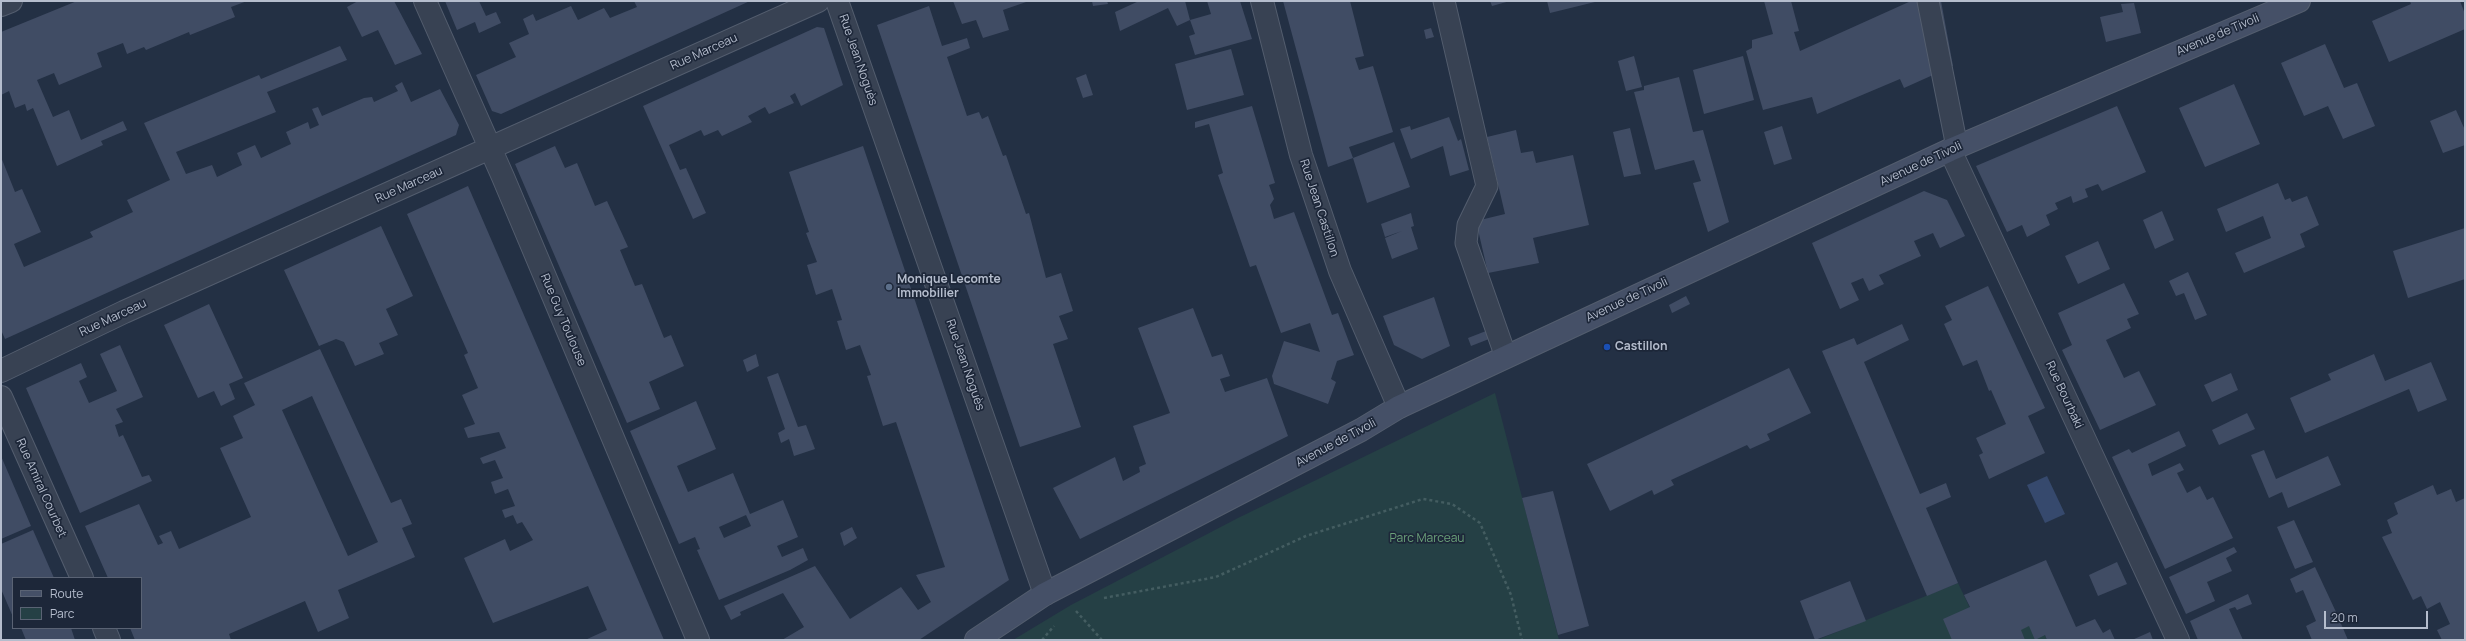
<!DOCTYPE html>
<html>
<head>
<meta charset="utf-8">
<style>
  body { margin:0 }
  #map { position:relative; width:2466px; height:641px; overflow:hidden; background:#233044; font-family:Manrope,sans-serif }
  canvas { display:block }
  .frame { position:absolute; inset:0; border:2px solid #b5bdcd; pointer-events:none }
  .legend { position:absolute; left:12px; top:577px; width:130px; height:52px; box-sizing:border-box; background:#1d2739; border:1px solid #5a6374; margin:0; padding:5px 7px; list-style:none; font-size:12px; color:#b5bdcd }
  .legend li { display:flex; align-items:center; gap:8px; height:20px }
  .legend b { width:20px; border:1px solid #5a6374 }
  .scale { position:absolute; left:2324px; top:611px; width:104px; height:18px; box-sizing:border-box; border:2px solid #b5bdcd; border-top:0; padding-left:5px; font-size:12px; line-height:14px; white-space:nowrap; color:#b5bdcd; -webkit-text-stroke:3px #1d2739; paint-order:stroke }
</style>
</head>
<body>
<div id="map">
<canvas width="2466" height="641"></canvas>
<div class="frame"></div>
<ul class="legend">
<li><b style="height:5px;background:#455067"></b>Route</li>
<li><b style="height:11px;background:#254045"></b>Parc</li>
</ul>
<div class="scale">20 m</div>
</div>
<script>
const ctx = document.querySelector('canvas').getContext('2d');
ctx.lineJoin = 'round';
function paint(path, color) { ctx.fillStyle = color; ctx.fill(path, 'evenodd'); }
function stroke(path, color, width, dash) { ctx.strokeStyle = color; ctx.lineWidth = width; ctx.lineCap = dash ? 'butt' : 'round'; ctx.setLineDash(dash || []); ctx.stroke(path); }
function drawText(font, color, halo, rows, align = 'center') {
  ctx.font = font + ' Manrope,sans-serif'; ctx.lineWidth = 3.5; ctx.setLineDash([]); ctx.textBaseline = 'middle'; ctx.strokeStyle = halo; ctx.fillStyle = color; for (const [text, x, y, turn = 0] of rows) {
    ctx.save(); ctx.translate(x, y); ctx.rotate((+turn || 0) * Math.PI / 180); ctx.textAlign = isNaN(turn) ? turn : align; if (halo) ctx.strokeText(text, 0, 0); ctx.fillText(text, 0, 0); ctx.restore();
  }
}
const green = new Path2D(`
  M1495,393L1559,640H1013L1071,605L1238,518Z
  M1958,583L1985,640H1817Z
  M2039,621L2047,640H1997Z`);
const water = new Path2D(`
  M2047,476L2065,514L2045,523L2027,485Z`);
const building = new Path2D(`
  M77,1H247L231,7L235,17L190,35L189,32L146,50L144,47L127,54L123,43L97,53L102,67L59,85L54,73L37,80L53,117L69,110L81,140L123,121L127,130L101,141L103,145L57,166L33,108L27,111L25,104L15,108L9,91L1,95V32Z
  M358,1H394L422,54L395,65L378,30L362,37L347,7Z
  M445,1H479L486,16L496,12L501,23L479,33L475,22L457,30Z
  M634,1H750L501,114L492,111L476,75L516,57L509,43L529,34L523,19L533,14L536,21L571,6L578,20L604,8L610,18L637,7Z
  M953,1H1029L1003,10L1009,30L983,38L976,20L962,24Z
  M1092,1H1107L1108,4L1093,6Z
  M1139,1H1185L1190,20L1211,14L1207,1H1240L1252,39L1195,55L1189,36L1195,34L1190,20L1177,26L1168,8L1120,31L1115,12Z
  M1283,1H1350L1364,56L1355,58L1359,70L1373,66L1393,132L1349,147L1353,158L1394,142L1410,187L1367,203L1353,158L1328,167Z
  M1490,1H1510L1492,6Z
  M1547,1H1595V2L1550,13Z
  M1764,1H1791L1799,31L1794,32L1800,51L1911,1H1941L1953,66L1904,88L1900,79L1817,114L1812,97L1763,110L1746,51L1752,48V40L1773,34Z
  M2410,1H2460L2465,14V29L2389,62L2372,21L2411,4Z
  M2134,3L2141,33L2106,42L2100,17L2123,12L2121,4Z
  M929,6L942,46L967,38L970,48L947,57L967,116L979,112L982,119L988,116L1003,156L1006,155L1026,214L1029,213L1046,278L1061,273L1073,311L1059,316L1068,339L1053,344L1081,427L1020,447L877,25Z
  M817,27L824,28L843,85L801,106L795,93L790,96L794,103L769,114L765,107L748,116L752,122L722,136L718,130L704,136L701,130L669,145L680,170L686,168L706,213L693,219L643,106Z
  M1431,28L1434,37L1426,39L1424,30Z
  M2325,44L2344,88L2357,83L2375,126L2343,139L2328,106L2304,116L2281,63Z
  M340,46L347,60L267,92L276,112L176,152L186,174L212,165L217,177L242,165L237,153L255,145L261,158L291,144L286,132L308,122L310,129L319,125L312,109L318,107L322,116L364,98L372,97L374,102L398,91L395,86L402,82L411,102L440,89L459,125L456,135L5,339L1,330V157L15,192L22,189L41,232L14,244L24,267L93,237L90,232L133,212L127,200L170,180L144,123L259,75L261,79Z
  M1231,49L1244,95L1187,110L1175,64Z
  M1634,56L1642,87L1626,91L1618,61Z
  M1743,56L1754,100L1704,114L1693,70Z
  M1086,74L1093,95L1083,98L1076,78Z
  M1679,77L1693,132L1703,130L1729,222L1708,232L1693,183L1701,181L1694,160L1655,170L1634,92L1644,90V86Z
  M2234,84L2260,144L2205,167L2179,108Z
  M1252,106L1275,183L1269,185L1274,199L1270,205L1274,219L1294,212L1332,315L1338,313L1354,355L1337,361L1331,379L1336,382L1328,404L1274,384L1272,376L1284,341L1320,352L1310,323L1281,333L1256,265L1250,267L1218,175L1223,173L1209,124L1195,128V122Z
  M2117,106L2146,172L2102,191L2098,184L2085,189L2088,197L2073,203L2071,196L2055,203L2058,209L2046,215L2050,225L2027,237L2022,225L2007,232L1976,166Z
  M2456,110L2465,130V145L2443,153L2430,121Z
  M1449,117L1458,141L1461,139L1469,170L1450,176L1443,146L1411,159L1400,129L1410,126L1411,130Z
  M1782,126L1792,159L1774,165L1764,132Z
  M1630,128L1641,174L1624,177L1613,132Z
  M1516,130L1521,153L1533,151L1536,163L1573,155L1589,225L1533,238L1539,263L1488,273L1476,221L1505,214L1487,137Z
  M555,146L565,168L577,163L595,206L607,201L628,247L620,250L635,286L642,284L664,338L671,335L684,366L649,382L660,409L627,423L515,164Z
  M863,146L1009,580L919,640H782L804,627L783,593L740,612L741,615L731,620L724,606L815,566L850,619L901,587L918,610L931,602L916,575L945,567L896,422L883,426L867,376L871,375L860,345L846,350L837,321L842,320L832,289L816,295L807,265L817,262L806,233L809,232L789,172Z
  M2278,183L2285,200L2290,198L2292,202L2307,196L2319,225L2300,234L2305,247L2244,273L2235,253L2271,238L2263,216L2226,232L2217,209Z
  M468,186L517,299L664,640H585L607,630L588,586L493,623L464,558L505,539L510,551L533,540L522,522L517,524L513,515L505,518L502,510L515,506L508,489L495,494L491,482L503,478L495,460L483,464L480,458L506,448L499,432L468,438L464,428L475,424L462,395L478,388L464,355L468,353L407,214Z
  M1924,191L1947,200L1965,236L1940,248L1933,233L1914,241L1921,256L1879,275L1884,284L1869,291L1863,278L1851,283L1859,300L1840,309L1812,243Z
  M2162,211L2174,240L2155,249L2143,220Z
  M1411,213L1414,226L1411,227L1418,249L1392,259L1385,238L1402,231L1385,237L1381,224Z
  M381,226L413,296L386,309L398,335L379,343L384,354L355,366L344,342L336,339L319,346L284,270Z
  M2465,228V279L2408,298L2393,251Z
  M2098,241L2110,269L2078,284L2065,256Z
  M2188,272L2207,315L2195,320L2184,293L2176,296L2169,281Z
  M2124,283L2139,314L2127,319L2131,328L2106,340L2124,378L2139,371L2156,405L2100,430L2062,350L2072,345L2058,313Z
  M1988,286L2045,408L2028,416L2045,453L1989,479L1979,455L1983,453L1976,438L2006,424L1991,390L1989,391L1977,360L1963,366L1944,324L1952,320L1945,306Z
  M1686,296L1690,304L1672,313L1669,305Z
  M1434,297L1450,346L1422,359L1394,345L1383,316Z
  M209,304L243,378L229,384L235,399L221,406L214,391L198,398L164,325Z
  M1193,308L1212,357L1222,354L1230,376L1220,379L1225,392L1267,378L1288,436L1080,539L1053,488L1115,457L1123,481L1140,472L1139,467L1146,464L1133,426L1170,413L1138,328Z
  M1902,324L1909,340L1864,362L1920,494L1946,483L1951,497L1926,508L1958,583L1927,596L1822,351L1854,338L1857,345Z
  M1486,331L1489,339L1471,346L1468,338Z
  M120,345L143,397L116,409L123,422L115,425L119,437L123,435L142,477L149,475L152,481L80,513L26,388L81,363L87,377L79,381L89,403L117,391L100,354Z
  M320,349L391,503L401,499L412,524L402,528L415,557L338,590L349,618L318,632L305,601L229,634L231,640H135L130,628H141V578H108L85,526L139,504L158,545L163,543L159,536L171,531L179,549L251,517L220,448L243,438L233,416L255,405L244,383ZM312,396L378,542L348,556L282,410Z
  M756,354L759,366L747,372L743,360Z
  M2374,354L2385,381L2431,362L2447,400L2418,412L2409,389L2305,433L2290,398L2331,380L2328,374Z
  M1789,368L1811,413L1767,434L1770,440L1750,449L1747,445L1671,480L1674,485L1654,495L1652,490L1610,511L1587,464Z
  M778,373L798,427L806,425L815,449L794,456L789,439L781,443L778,433L785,429L767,377Z
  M2231,373L2238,390L2212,402L2204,385Z
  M696,401L716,449L677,466L688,492L733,473L750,514L783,500L798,537L777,546L782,557L803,548L808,560L790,570L719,600L697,550L700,549L695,537L679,544L630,431ZM746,515L751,526L724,538L719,527Z
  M2247,413L2255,429L2219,445L2212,430Z
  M2179,431L2186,446L2148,464L2152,476L2180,463L2184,470L2177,473L2187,493L2200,486L2207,500L2213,497L2233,538L2165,569L2112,457L2129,449L2132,453Z
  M2264,450L2276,479L2328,456L2341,485L2288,508L2282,492L2269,498L2251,455Z
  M1,456L31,526L1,539Z
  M2433,485L2437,495L2451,489L2456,502L2465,498V640H2442L2437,630L2450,624L2440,602L2427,609L2421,596L2413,600L2382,537L2392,533L2387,520L2398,514L2394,503Z
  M1553,491L1589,626L1558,635L1522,498Z
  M2294,520L2313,562L2295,569L2277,527Z
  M852,527L857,538L844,546L840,533Z
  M33,530L54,578H13V617L1,589V544Z
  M2234,547L2237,552L2226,558L2232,571L2207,582L2215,601L2186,614L2169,577Z
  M2046,560L2076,627L2095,619L2103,633L2110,629L2115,640H2047L2045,635L2035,640L2029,626L2021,630L2025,640H1952L1943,619L1970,607L1964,595Z
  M2117,562L2127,584L2098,596L2089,575Z
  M2315,567L2336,612L2348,640H2312L2306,626L2316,621L2303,590L2296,593L2290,579Z
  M1850,581L1866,621L1815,640L1800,601Z
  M2248,594L2252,604L2237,610L2235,607L2229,609L2243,640H2198L2190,621Z
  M21,628H71L75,640H26Z
  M2150,632L2153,640H2132Z`);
const path = new Path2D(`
  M1104,598L1216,577L1306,536L1423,499L1452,504L1480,523L1511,595L1522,640
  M1076,611L1102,640
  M1042,640L1054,626`);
const lane = new Path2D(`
  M1444,1L1487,186L1468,225L1466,243L1506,357
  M1928,1L1957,147`);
const street = new Path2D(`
  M425,1L503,177L698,640
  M837,1L1045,594
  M1262,1L1301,155L1340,271L1399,407
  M1,5L11,1
  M1950,150L2178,640
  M1,371L124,312L818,1
  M1,397L82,578
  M104,628L109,640`);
const secondary = new Path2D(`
  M976,640L1045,594L1361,430L1399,407L1950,150L2299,1`);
const markers = [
  [889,287,4,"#5c6f8a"],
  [1607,347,4,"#1a4fb4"]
];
const streetNames = [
  ["Avenue de Tivoli",2218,35,-23],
  ["Rue Marceau",704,52,-24],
  ["Rue Jean Noguès",858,60,71],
  ["Avenue de Tivoli",1921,164,-25],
  ["Rue Marceau",409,185,-24],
  ["Rue Jean Castillon",1319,208,72],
  ["Avenue de Tivoli",1627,300,-25],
  ["Rue Marceau",113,318,-25],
  ["Rue Guy Toulouse",563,320,67],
  ["Rue Jean Noguès",965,365,71],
  ["Rue Bourbaki",2064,395,65],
  ["Avenue de Tivoli",1336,443,-28],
  ["Rue Amiral Courbet",41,488,66]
];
const poiNames = [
  ["Monique Lecomte",897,280],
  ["Immobilier",897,294],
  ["Castillon",1615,347]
];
const parkNames = [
  ["Parc Marceau",1427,539]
];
paint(green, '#254045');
paint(water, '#36496d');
paint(building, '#404c64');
stroke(lane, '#535d6e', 23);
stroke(street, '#535d6e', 24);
stroke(secondary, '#535d6e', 24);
stroke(path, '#445d61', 2.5, [3, 3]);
stroke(lane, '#384253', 21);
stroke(street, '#384253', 22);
stroke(secondary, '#455067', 22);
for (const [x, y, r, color] of markers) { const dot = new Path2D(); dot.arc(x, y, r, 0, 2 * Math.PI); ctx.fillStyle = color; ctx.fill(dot); stroke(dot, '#1d2739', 1.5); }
drawText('12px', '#b5bdcd', '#1d2739', streetNames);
drawText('bold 12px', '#b5bdcd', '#1d2739', poiNames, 'left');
drawText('12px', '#6aa179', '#1d2739', parkNames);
</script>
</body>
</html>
